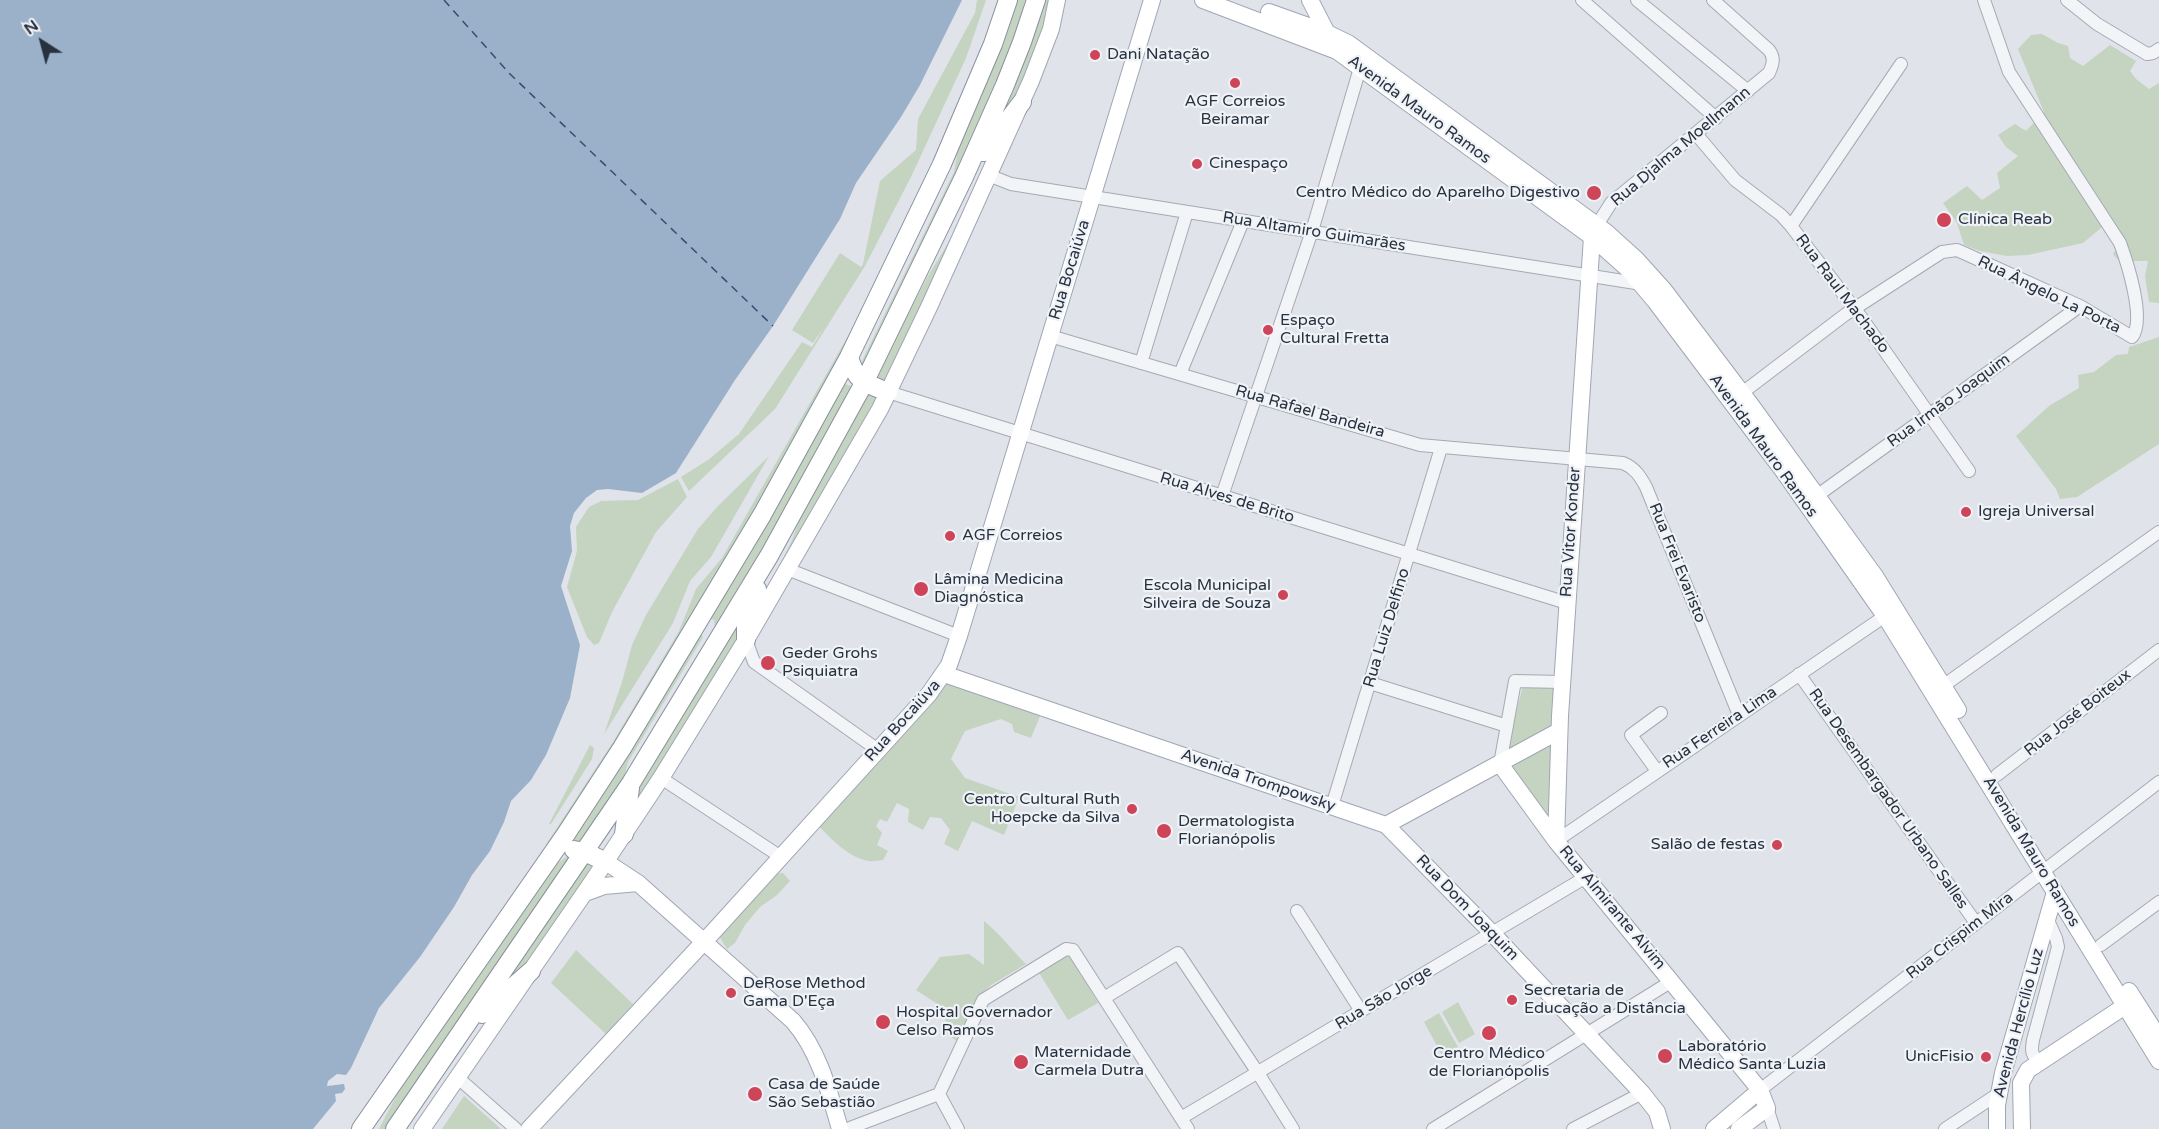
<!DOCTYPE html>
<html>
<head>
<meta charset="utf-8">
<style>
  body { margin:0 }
  #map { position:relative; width:2159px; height:1129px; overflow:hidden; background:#e0e3e9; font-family:"Varela Round",sans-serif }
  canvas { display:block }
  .north { position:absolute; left:12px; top:12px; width:60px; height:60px; -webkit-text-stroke:4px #eff2f6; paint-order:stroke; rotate:324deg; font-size:16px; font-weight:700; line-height:24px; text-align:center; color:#283140 }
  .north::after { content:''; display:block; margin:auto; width:21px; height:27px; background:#283140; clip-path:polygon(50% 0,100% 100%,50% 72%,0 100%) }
</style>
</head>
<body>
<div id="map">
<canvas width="2159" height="1129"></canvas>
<div class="north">N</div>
</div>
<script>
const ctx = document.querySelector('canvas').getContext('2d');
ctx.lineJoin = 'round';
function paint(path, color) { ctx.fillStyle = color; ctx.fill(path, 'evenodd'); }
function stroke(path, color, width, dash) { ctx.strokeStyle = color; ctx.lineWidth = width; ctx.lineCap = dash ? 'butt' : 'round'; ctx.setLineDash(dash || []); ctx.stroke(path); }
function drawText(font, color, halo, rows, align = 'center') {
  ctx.font = font + ' "Varela Round",sans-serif'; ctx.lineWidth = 4.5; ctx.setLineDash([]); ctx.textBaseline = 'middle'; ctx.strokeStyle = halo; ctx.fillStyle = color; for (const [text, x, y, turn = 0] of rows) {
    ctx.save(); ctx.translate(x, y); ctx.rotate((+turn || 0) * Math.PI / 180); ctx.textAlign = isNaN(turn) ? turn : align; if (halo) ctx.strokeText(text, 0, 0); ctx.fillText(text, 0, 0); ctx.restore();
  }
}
const green = new Path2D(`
  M977,0H986L966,58L911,177L865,266L775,409L689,491L681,477L708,460L739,434L802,342L812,347L825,326L813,343L792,330L840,253L861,267L863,264L880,181L916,150L918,119L975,13Z
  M1014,0H1025L1017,35L957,175L864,368L860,365L954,172L960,137L1007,32Z
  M1043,0H1053L1047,25L1008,117L986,145Z
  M2042,34L2058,43L2068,46L2070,58L2083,66L2110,45L2136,61L2130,71L2136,79L2149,89L2159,83V303L2149,302L2145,276L2148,261H2119L2113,254L2124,237L2108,222L2083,243L2028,255L2007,256L1980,251L1964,245L1957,223L1943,203L1967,186L1982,200L2000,188L1997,173L2018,156L2006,147L1998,135L2015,124L2026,131L2044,112L2018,49L2031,35Z
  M959,225L886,382L875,378L928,276Z
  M873,299L713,587L534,873L547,843L613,742L679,631L696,589L722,558L857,320Z
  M2159,337V444L2077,497L2060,499L2056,489L2016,436L2049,406L2079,388L2078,375L2094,372L2116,355L2128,354L2129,347Z
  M843,383L853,387L786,509L715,629L714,620L708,618Z
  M868,390L879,395L765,597L792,540L802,511Z
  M769,456L711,557L690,581L673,623L604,734L622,682L632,645L646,615L698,529L717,507Z
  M678,479L687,497L656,532L612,612L599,643L594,645L587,637L567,587L577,551L576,527L589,507L601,501L638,500Z
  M744,608L741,638L631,814L637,784Z
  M699,631L703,637L628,762L624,779L582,845L570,842Z
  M946,680L1040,716L1031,738L1014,732L1012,724L1001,719L965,731L951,759L965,778L1019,797L1004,835L972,821L958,851L944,844L950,830L941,818L930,817L923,830L908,822L909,809L897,803L887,822L880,819L876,826L882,833L877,845L888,851L883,860C879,860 873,862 869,861C849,858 830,838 817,824Z
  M1523,686L1555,689L1551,824L1503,763Z
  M590,745L594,748L592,759L551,824H549Z
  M566,857L572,858L387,1129H379L404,1081L555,865Z
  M588,859L599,863L524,970L494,995Z
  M783,873L790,881L777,895L760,907L745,925L735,943L727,949L718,934L770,874Z
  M984,921C1000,934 1011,949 1026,964L991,985L978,998L958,1042L946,1033L945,1009L916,990L940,957L969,954L984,965Z
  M576,950L633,1004L606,1034L551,983Z
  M1069,953L1098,1003L1068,1020L1038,971Z
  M1458,1002L1475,1034L1459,1043L1442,1012Z
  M1439,1013L1458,1047L1442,1055L1424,1022Z
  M464,1096L501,1129H442Z`);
const water = new Path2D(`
  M0,0H962L920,85L901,117L856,183L840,219L773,326L735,380L676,473L642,493L608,489L597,490L586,498L574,513L570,526L572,551L561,586L580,645L570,698L546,755L531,780L511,801L504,822L490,851L472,875L454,907L420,957L379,1008L351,1068L346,1075L337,1074L328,1081L327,1086L344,1084L345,1089L342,1093L335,1094L336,1101L313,1129H0Z`);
const ferry = new Path2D(`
  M444,0L509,73L773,326`);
const minor = new Path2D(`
  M1582,0L1716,118
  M1637,0L1748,91
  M2067,0L2097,24L2147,54L2153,53L2159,49
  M1696,134L1735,180L1781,215L1791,226L1861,317L1969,471
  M988,175L1011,184L1642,284
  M1597,225L1611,203L1769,73C1773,64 1775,58 1769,50L1713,0
  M1791,226L1901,64
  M1050,336L1420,445L1623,463C1635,468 1640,476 1646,487L1739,715
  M1141,363L1187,212
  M1180,374L1243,221
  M888,392L1567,603
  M1742,393L1846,314L1942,252L1957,250L1966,254L2080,306L2132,337C2146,320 2127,262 2120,243L2009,72L1984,0
  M1818,495L2080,306
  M1222,496L1312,231L1360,68
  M787,569L959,636
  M746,640L754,662L878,750
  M1799,674L1976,923
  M1370,683L1507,726
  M1943,686L2159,532
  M1500,764L1515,681L1562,682
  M1657,771L1631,735L1661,713
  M1997,775L2159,650
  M661,778L781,857
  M1332,806L1441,448
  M1556,841L1885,616
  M1297,911L1361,1011
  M2101,945L2159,902
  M1104,998L1178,953L1258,1073L1293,1129
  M2041,1062C2031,1056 2031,1051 2033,1040L2058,947L2056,938L2047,918
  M457,1077L516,1129
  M1760,1090L2159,782
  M939,1094L983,1000L1066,949L1073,950L1188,1129
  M939,1094L958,1129
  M1767,1108L1774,1129
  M1181,1118L1586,877
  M847,1129L939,1094
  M1433,1129L1672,981
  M1573,1129L1642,1093
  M1945,1129L1998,1094`);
const major = new Path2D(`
  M1203,0L1337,51L1592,237L1629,270L1655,301L1784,472L1885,616L2159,1061
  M1310,0L1329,37
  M1269,12L1325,32L1348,43L1606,232L1637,260L1664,290L1751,405L1875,576L1958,710
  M944,674L1386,825L1492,933L1642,1093L1657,1112L1662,1129
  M1500,764L1556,841L1760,1090L1767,1108L1739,1129
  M1386,825L1559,731
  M1556,841L1560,716L1592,237L1595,228
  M606,862L638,883L793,1021C819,1051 829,1091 840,1129
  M585,893L604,886L638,883
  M2129,991L2159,1038
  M422,1129L592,882L661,778L746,640L880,409L929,307L1031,81L1051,29L1057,0
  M529,1129L713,932L929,694L949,665L959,636L1152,0
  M1714,1129L1760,1090
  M1997,1129V1105L2003,1073L2055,892
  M2022,1129L2021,1083L2028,1070L2134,1000`);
const highway = new Path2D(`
  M984,152L1022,102
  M849,357C856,382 865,383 888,392
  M746,640V623L757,589
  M624,834L630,788
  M574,850L585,852L606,862
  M482,1014L531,971
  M361,1129L566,834L622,748L762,515L849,357L942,164L993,44L1008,0
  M395,1129L631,783L769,556L864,383L964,177L1005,85L1022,42L1036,0`);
const markers = [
  [1095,55,6,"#ce4458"],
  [1235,83,6,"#ce4458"],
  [1197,164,6,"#ce4458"],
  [1594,193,8,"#ce4458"],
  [1944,220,8,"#ce4458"],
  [1268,330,6,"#ce4458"],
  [1966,512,6,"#ce4458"],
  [950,536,6,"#ce4458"],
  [921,589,8,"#ce4458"],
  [1283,595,6,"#ce4458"],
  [768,663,8,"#ce4458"],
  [1132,809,6,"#ce4458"],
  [1164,831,8,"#ce4458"],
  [1777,845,6,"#ce4458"],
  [731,993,6,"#ce4458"],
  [1512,1000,6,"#ce4458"],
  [883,1022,8,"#ce4458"],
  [1489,1033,8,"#ce4458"],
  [1665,1056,8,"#ce4458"],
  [1986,1057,6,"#ce4458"],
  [1021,1062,8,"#ce4458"],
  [755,1094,8,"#ce4458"]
];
const poiNames = [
  ["Dani Natação",1107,55],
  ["AGF Correios",1235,102,"center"],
  ["Beiramar",1235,120,"center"],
  ["Cinespaço",1209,164],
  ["Centro Médico do Aparelho Digestivo",1580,193,"right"],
  ["Clínica Reab",1958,220],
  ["Espaço",1280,321],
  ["Cultural Fretta",1280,339],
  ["Igreja Universal",1978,512],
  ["AGF Correios",962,536],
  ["Lâmina Medicina",934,580],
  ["Diagnóstica",934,598],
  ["Escola Municipal",1271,586,"right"],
  ["Silveira de Souza",1271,604,"right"],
  ["Geder Grohs",782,654],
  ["Psiquiatra",782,672],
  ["Centro Cultural Ruth",1120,800,"right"],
  ["Hoepcke da Silva",1120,818,"right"],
  ["Dermatologista",1178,822],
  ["Florianópolis",1178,840],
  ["Salão de festas",1765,845,"right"],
  ["DeRose Method",743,984],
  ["Gama D'Eça",743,1002],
  ["Secretaria de",1524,991],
  ["Educação a Distância",1524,1009],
  ["Hospital Governador",896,1013],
  ["Celso Ramos",896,1031],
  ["Laboratório",1678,1047],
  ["Médico Santa Luzia",1678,1065],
  ["Maternidade",1034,1053],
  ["Carmela Dutra",1034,1071],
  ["Centro Médico",1489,1054,"center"],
  ["de Florianópolis",1489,1072,"center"],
  ["UnicFisio",1974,1057,"right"],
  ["Casa de Saúde",768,1085],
  ["São Sebastião",768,1103]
];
const streetNames = [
  ["Avenida Mauro Ramos",1419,110,36],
  ["Rua Djalma Moellmann",1681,147,-40],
  ["Rua Altamiro Guimarães",1314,232,9],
  ["Rua Bocaiúva",1070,270,-73],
  ["Rua Raul Machado",1842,294,53],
  ["Rua Ângelo La Porta",2049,295,26],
  ["Rua Irmão Joaquim",1949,401,-36],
  ["Rua Rafael Bandeira",1310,412,16],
  ["Avenida Mauro Ramos",1763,446,54],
  ["Rua Alves de Brito",1227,498,17],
  ["Rua Vitor Konder",1571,532,-86],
  ["Rua Frei Evaristo",1677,563,68],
  ["Rua Luiz Delfino",1387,628,-73],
  ["Rua José Boiteux",2078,713,-38],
  ["Rua Bocaiúva",903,721,-48],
  ["Rua Ferreira Lima",1720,728,-34],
  ["Avenida Trompowsky",1258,781,19],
  ["Rua Desembargador Urbano Salles",1888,799,55],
  ["Avenida Mauro Ramos",2031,852,59],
  ["Rua Dom Joaquim",1467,908,46],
  ["Rua Almirante Alvim",1612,908,50],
  ["Rua Crispim Mira",1960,936,-38],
  ["Rua São Jorge",1384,998,-31],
  ["Avenida Hercílio Luz",2019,1023,-75]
];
paint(green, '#c5d3c1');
paint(water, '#9bb1c9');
stroke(ferry, '#324f74', 1.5, [8, 6]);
stroke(minor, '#a5aab3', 14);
stroke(major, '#9fa7b4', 18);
stroke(highway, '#87919f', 20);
stroke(minor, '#f2f4f7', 12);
stroke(major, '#fff', 16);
stroke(highway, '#fff', 18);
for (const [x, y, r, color] of markers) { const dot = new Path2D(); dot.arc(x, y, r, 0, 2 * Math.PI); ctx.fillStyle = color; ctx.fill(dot); stroke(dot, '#eff2f6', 2); }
drawText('16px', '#283140', '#eff2f6', poiNames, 'left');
drawText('16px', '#283140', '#eff2f6', streetNames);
</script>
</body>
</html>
